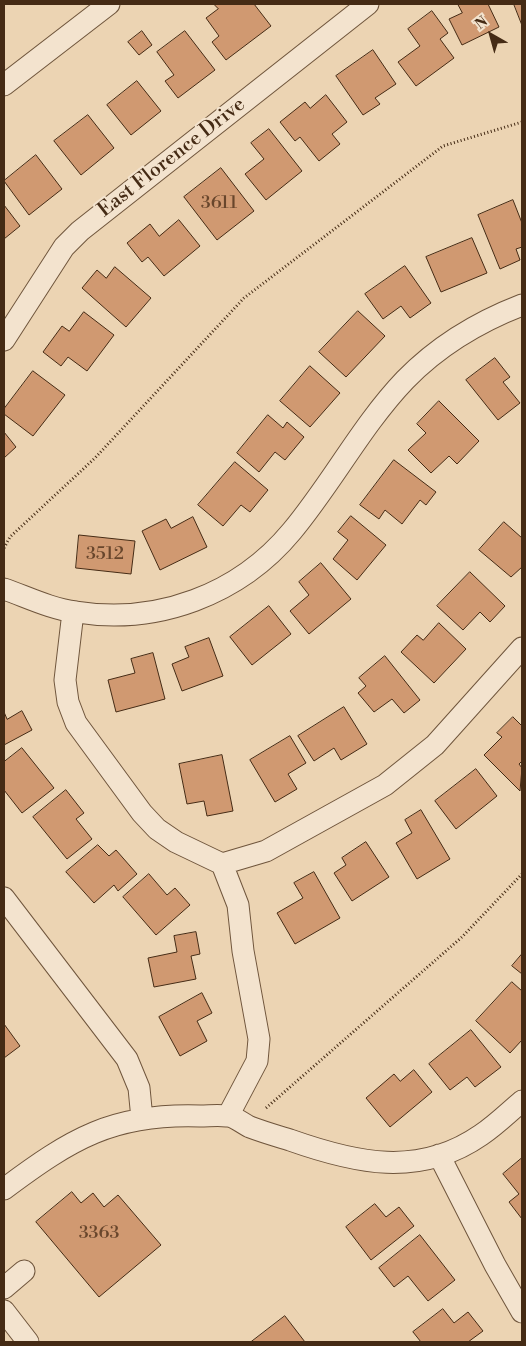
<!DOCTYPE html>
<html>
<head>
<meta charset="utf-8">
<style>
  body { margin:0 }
  #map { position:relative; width:526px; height:1346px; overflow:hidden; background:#ecd4b3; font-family:"Libre Bodoni",serif }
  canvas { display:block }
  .frame { position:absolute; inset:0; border:5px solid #452b15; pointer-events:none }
  .north { position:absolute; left:466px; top:10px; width:50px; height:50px; -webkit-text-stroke:4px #f3e3ce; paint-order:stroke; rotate:322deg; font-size:14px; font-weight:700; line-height:20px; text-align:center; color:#452b15 }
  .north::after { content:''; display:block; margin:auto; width:18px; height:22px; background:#452b15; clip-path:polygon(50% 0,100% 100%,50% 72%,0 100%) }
</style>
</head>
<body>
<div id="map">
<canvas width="526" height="1346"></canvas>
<div class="frame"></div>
<div class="north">N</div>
</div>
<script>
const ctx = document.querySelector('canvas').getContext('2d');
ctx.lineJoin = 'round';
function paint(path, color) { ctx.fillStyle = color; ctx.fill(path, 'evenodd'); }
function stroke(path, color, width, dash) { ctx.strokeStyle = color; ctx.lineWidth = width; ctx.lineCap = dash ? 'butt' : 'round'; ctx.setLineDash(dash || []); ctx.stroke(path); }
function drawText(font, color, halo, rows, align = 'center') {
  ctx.font = font + ' "Libre Bodoni",serif'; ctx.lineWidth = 4; ctx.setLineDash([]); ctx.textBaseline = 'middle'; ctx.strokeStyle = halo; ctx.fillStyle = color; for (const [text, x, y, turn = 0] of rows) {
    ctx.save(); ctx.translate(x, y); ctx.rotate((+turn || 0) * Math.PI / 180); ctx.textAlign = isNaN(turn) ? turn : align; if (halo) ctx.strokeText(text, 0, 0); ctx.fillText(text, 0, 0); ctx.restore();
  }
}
const building = new Path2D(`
  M214,4H254L271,26L226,60L212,42L219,36L206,18L218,9Z
  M458,4H488L499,27L462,45L449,19L462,13Z
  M514,4H522V25Z
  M432,11L448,33L440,39L454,58L416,86L398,62L420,46L408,29Z
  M142,31L152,45L139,55L128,42Z
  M185,31L215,70L178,98L165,81L174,75L157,52Z
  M373,50L396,84L375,98L380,104L363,115L336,76Z
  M137,81L161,111L131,135L107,105Z
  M326,95L347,122L332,134L340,144L319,161L300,137L295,141L280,122L305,102L310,108Z
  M88,115L114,148L81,175L54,141Z
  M269,129L302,171L266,200L245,174L264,159L251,143Z
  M36,155L62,189L29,215L4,181Z
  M221,168L254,211L217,240L184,197Z
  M513,200L522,223V247L516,249L520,260L500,269L478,215Z
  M4,205L20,226L4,239Z
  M179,220L200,246L164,276L148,257L142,262L127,243L150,224L159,236Z
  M472,238L487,273L441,292L426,257Z
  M405,266L431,303L410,318L401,306L383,319L365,294Z
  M115,267L151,298L126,327L82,288L97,270L106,278Z
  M358,311L385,336L346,377L319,352Z
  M84,312L114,335L87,371L68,357L61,366L43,352L62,326L69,331Z
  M495,358L510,377L503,382L520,403L498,420L466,380Z
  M310,366L340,393L310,427L280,401Z
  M33,371L65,395L33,436L4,414V409Z
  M439,401L479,441L457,464L449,456L431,473L408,450L426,433L417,424Z
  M268,415L283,428L287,422L304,437L285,460L275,452L259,472L237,453Z
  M4,432L16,447L4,458Z
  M394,460L436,492L426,505L420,500L402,524L385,510L379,519L360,505Z
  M235,462L268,490L250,512L241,505L223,526L198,505Z
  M351,516L386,545L357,580L333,559L348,540L338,532Z
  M193,517L207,547L160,570L142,531L166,519L171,528Z
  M504,522L522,538V567L511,577L479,550Z
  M79,535L135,541L131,574L76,568Z
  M321,563L351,599L309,634L290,611L309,595L299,582Z
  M470,572L505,606L490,622L480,612L463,630L437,606Z
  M269,606L291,634L252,665L230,637Z
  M439,623L466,649L434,683L401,652L417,635L423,640Z
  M209,638L223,676L182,691L172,664L189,657L185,647Z
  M153,653L165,699L116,712L108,680L135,673L131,659Z
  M385,656L420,700L404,713L392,699L374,712L358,693L366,686L359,678Z
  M344,707L367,744L341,760L334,748L314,761L298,736Z
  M22,711L32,730L4,745V712L7,719Z
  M513,717L522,726V761L519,764L522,768L520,791L484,755L502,737L497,733Z
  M290,736L306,763L288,774L297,789L275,802L250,760Z
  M22,748L54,788L22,813L4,790V762Z
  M222,755L233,811L207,816L204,801L187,804L179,764Z
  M476,769L497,796L456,829L435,801Z
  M66,790L84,813L76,819L92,839L67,859L33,817Z
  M421,810L450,859L417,879L396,843L412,833L405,820Z
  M366,842L389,877L352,901L334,873L346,865L342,858Z
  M98,845L109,856L116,850L137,874L118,891L114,885L94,903L66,872Z
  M314,872L340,918L295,944L277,913L303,898L294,883Z
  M149,874L167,895L175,888L190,905L156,935L123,897Z
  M196,932L200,954L191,956L196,979L154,987L148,958L177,952L174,936Z
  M522,954V974L512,966Z
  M512,982L522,991V1040L510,1053L476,1021Z
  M202,993L212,1013L197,1021L207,1041L180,1056L159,1017Z
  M4,1024L20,1046L4,1058Z
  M471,1030L501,1067L475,1087L467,1077L450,1090L429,1064Z
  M414,1070L432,1092L390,1127L366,1098L394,1074L400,1081Z
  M522,1158V1219L509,1202L519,1194L503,1174Z
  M72,1192L81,1203L93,1193L104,1207L118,1195L161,1245L99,1297L36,1222Z
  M375,1204L386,1217L399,1207L414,1226L371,1260L346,1227Z
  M420,1235L455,1280L428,1301L408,1276L394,1287L379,1268Z
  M443,1309L454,1323L468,1312L483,1331L468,1342H421L413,1332Z
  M285,1316L305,1342H251Z`);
const path = new Path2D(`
  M4,548L10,537L95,458L244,298L443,146L522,122
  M266,1108L462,937L522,874`);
const minor = new Path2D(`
  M4,85L109,4
  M4,340L64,247L80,231L368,4
  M4,589C27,597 51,609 76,612C157,625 239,595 292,531C332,483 362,425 405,380C439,345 478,322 522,305
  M73,612L65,680L68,702L76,723L142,813L157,829L176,842L222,864L238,905L243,951L259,1039L257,1061L228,1116
  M222,864L266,851L385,785L435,745L522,648
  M4,898L127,1059L139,1088L142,1119
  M439,1155L495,1265L522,1312
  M4,1189C71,1139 113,1113 200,1116C209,1116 218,1115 227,1116C235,1116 243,1124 250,1127C263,1132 277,1136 290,1140C355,1163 419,1178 481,1135C496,1125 509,1112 522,1101
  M4,1288L24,1271
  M4,1311L28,1342`);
const numberNames = [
  ["3611",219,204],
  ["3512",105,555],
  ["3363",99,1234]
];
const streetNames = [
  ["East Florence Drive",172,158,-38]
];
paint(building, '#d09971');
stroke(building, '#452b15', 1);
stroke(minor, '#6f553c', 23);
stroke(path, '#452b15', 3, [1, 2.5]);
stroke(minor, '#f3e3ce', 21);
drawText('18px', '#68462c', null, numberNames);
drawText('20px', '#452b15', '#f3e3ce', streetNames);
</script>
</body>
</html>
